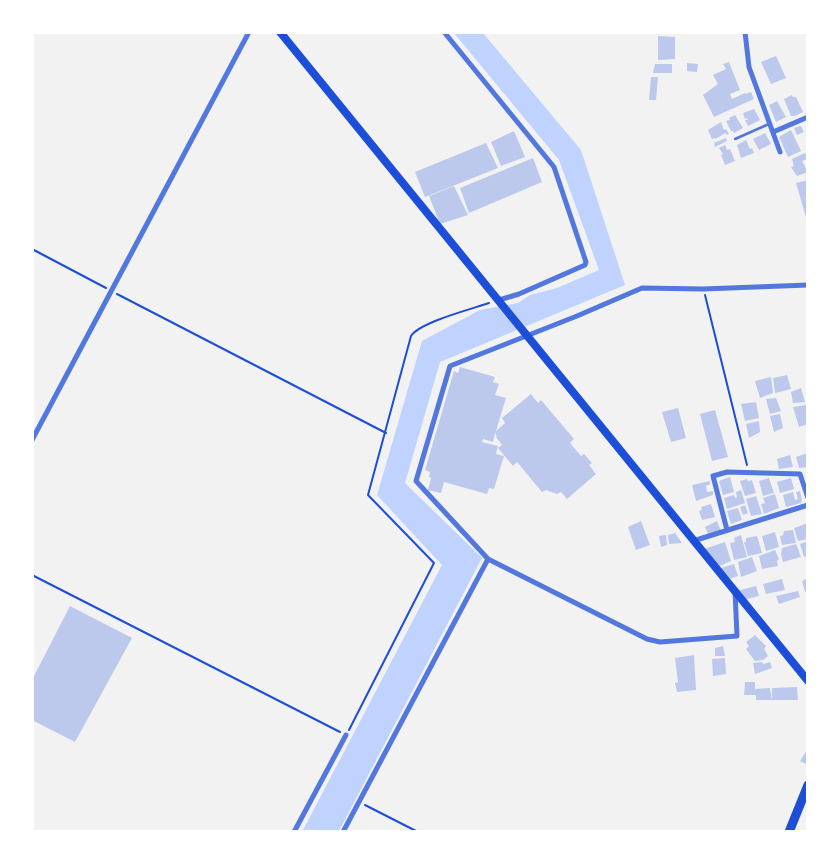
<!DOCTYPE html>
<html>
<head>
<meta charset="utf-8">
<style>
  body { margin:0 }
  #map { position:relative; width:840px; height:864px; overflow:hidden; background:#f2f2f2; font-family:Karla,sans-serif }
  canvas { display:block }
  .frame { position:absolute; inset:0; border:34px solid #fff; pointer-events:none }
</style>
</head>
<body>
<div id="map">
<canvas width="840" height="864"></canvas>
<div class="frame"></div>
</div>
<script>
const ctx = document.querySelector('canvas').getContext('2d');
ctx.lineJoin = 'round';
function paint(path, color) { ctx.fillStyle = color; ctx.fill(path, 'evenodd'); }
function stroke(path, color, width, dash) { ctx.strokeStyle = color; ctx.lineWidth = width; ctx.lineCap = dash ? 'butt' : 'round'; ctx.setLineDash(dash || []); ctx.stroke(path); }
const water = new Path2D(`
  M454,33H483L581,150L625,285L440,362L405,483L482,558L339,831L302,832L442,565L377,495L422,341L480,310L518,303L530,295L557,288L599,270L559,160Z`);
const building = new Path2D(`
  M658,36L675,37V59L658,60Z
  M776,56L786,78L771,84L761,62Z
  M729,62L740,90L730,94L732,99L745,93L746,94L751,92L754,99L714,117L703,95L718,84L713,75L726,69L723,64Z
  M687,63L698,64L697,72L687,71Z
  M655,64H672V73H653Z
  M651,77H658L656,100H649Z
  M792,95L793,97H796L803,112L795,116H791L784,99Z
  M777,101L786,117L776,122L769,105Z
  M754,109L760,120L748,126L745,120H748L747,118L745,119L743,113Z
  M735,115L743,128L734,133L733,131H731L726,121L730,120L729,118Z
  M721,122L724,130L726,129L729,134L726,135V133L715,139V138L712,139L708,130Z
  M801,126L804,132L797,135L794,128Z
  M791,130L801,151L788,157L779,137Z
  M514,131L525,157L501,166L491,142Z
  M765,133L771,144L759,150L753,139Z
  M726,138L727,141L715,147L714,143Z
  M746,140L750,149L752,148L754,153L741,158L737,145Z
  M486,143L498,168L425,197L415,172Z
  M725,145L727,150L730,149L735,161L725,165L721,155L723,154L719,148Z
  M805,153L808,159L802,161L808,172L797,176L791,167L794,166L792,159Z
  M533,158L542,182L469,213L460,188Z
  M808,180V221H807L796,183Z
  M454,186L468,215L440,224L429,196Z
  M460,367L495,377L493,382L499,384L495,395L506,398L496,431L505,423L502,418L531,394L538,403L541,400L574,439L570,443L581,456L584,454L592,463L589,465L596,474L567,499L561,492L557,494L546,490L542,492L517,462L513,466L498,448L502,445L496,437L497,436L495,433L493,442L483,439L482,442L498,446L496,454L504,456L494,489L489,488L487,494L444,482L441,493L428,490L431,478L429,477L430,472L425,470L454,371L458,373Z
  M787,375L791,389L775,393L773,378Z
  M771,377L773,393L760,398L755,381Z
  M801,388L805,402L793,403L791,392Z
  M776,398L781,411L770,414L766,399Z
  M756,402L759,418L745,421L741,404Z
  M806,405L808,424L799,427L793,407Z
  M678,408L686,438L671,442L662,412Z
  M715,410L728,457L712,461L700,414Z
  M780,414L783,428L774,432L770,416Z
  M759,421L760,432L749,438L746,424Z
  M808,453V467L799,468L796,457Z
  M790,455L793,467L779,469L777,459Z
  M730,477L734,492L723,495L719,481Z
  M769,478L774,493L763,496L759,481Z
  M791,478L794,489L780,493L777,482Z
  M747,479L748,481L752,480L756,493L745,496L740,481Z
  M710,481V484L706,486L707,492L713,491V495L696,501L692,485Z
  M741,490L745,503L727,509L724,498L734,495L735,498L737,497L736,492Z
  M800,491L802,500L801,503L786,507L783,495L793,492L795,500L798,499L796,492Z
  M775,494L779,508L764,514L761,504L765,503L763,498Z
  M756,496L762,514L751,516L746,499Z
  M711,504L715,517L702,520L699,511L702,510L701,507Z
  M745,505L748,513L743,515L740,507Z
  M738,508L742,520L731,524L727,511Z
  M641,521L650,545L636,550L628,527Z
  M717,521L721,531L709,536L705,527Z
  M808,523V539L798,541L794,528Z
  M793,530L796,543L782,545L780,536L783,535L784,531Z
  M775,532L779,547L766,551L762,536Z
  M675,533L682,543L669,544L668,535Z
  M666,535L667,545L661,547L659,536Z
  M741,535L747,557L734,560L730,543L735,542L734,538Z
  M757,536L762,553L748,556L744,542H746V538Z
  M808,541V556L804,557L800,544Z
  M725,542L731,561L715,568L704,549Z
  M796,544L801,557L783,562L781,554L782,548Z
  M775,550L779,559L777,561L778,566L762,569L759,556Z
  M752,557L757,571L741,577L738,562Z
  M734,564L738,576L726,580L718,569Z
  M808,578V591L805,592L802,581Z
  M782,579L785,590L766,594L763,584Z
  M756,586L759,596L743,600L737,591Z
  M798,591L800,597L779,604L776,596Z
  M70,606L132,638L75,742L32,720V680Z
  M755,635L766,646L764,649L768,656L763,660L755,661L746,649L749,646L746,642Z
  M723,646L725,656H715V648Z
  M694,655L696,690L677,692L675,683L678,682L675,658Z
  M725,658L726,674L713,676L712,659Z
  M762,662L763,664L770,662L772,668L755,674L753,663Z
  M745,682H755V689L770,688L772,700H756V695H744Z
  M797,687L798,700H772V688Z
  M808,748V765L800,761Z`);
const path = new Path2D(`
  M32,249L106,288
  M117,294L386,433
  M705,295L747,465
  M32,575L340,732
  M349,730L434,563L368,495L411,336C420,322 472,309 489,303
  M365,805L418,832`);
const service = new Path2D(`
  M735,139L769,124`);
const minor = new Path2D(`
  M444,32L554,167L586,262L585,265L519,294L499,300
  M745,32L749,67L780,152
  M773,132L808,117
  M32,440L249,32
  M727,530L713,476L727,472L800,474L808,498
  M693,541L808,505
  M735,591L737,636L660,642L647,639L488,559L416,481L450,366L577,316L642,288L703,289L808,285
  M294,832L346,735
  M343,832L488,559`);
const secondary = new Path2D(`
  M280,32L808,681`);
const primary = new Path2D(`
  M789,832L808,785`);
paint(water, '#bfd3fe');
paint(building, '#bdc9ec');
stroke(path, '#1d4ed8', 2);
stroke(service, '#5277de', 2.5);
stroke(minor, '#5277de', 5);
stroke(secondary, '#1d4ed8', 8);
stroke(primary, '#1d4ed8', 9);
</script>
</body>
</html>
